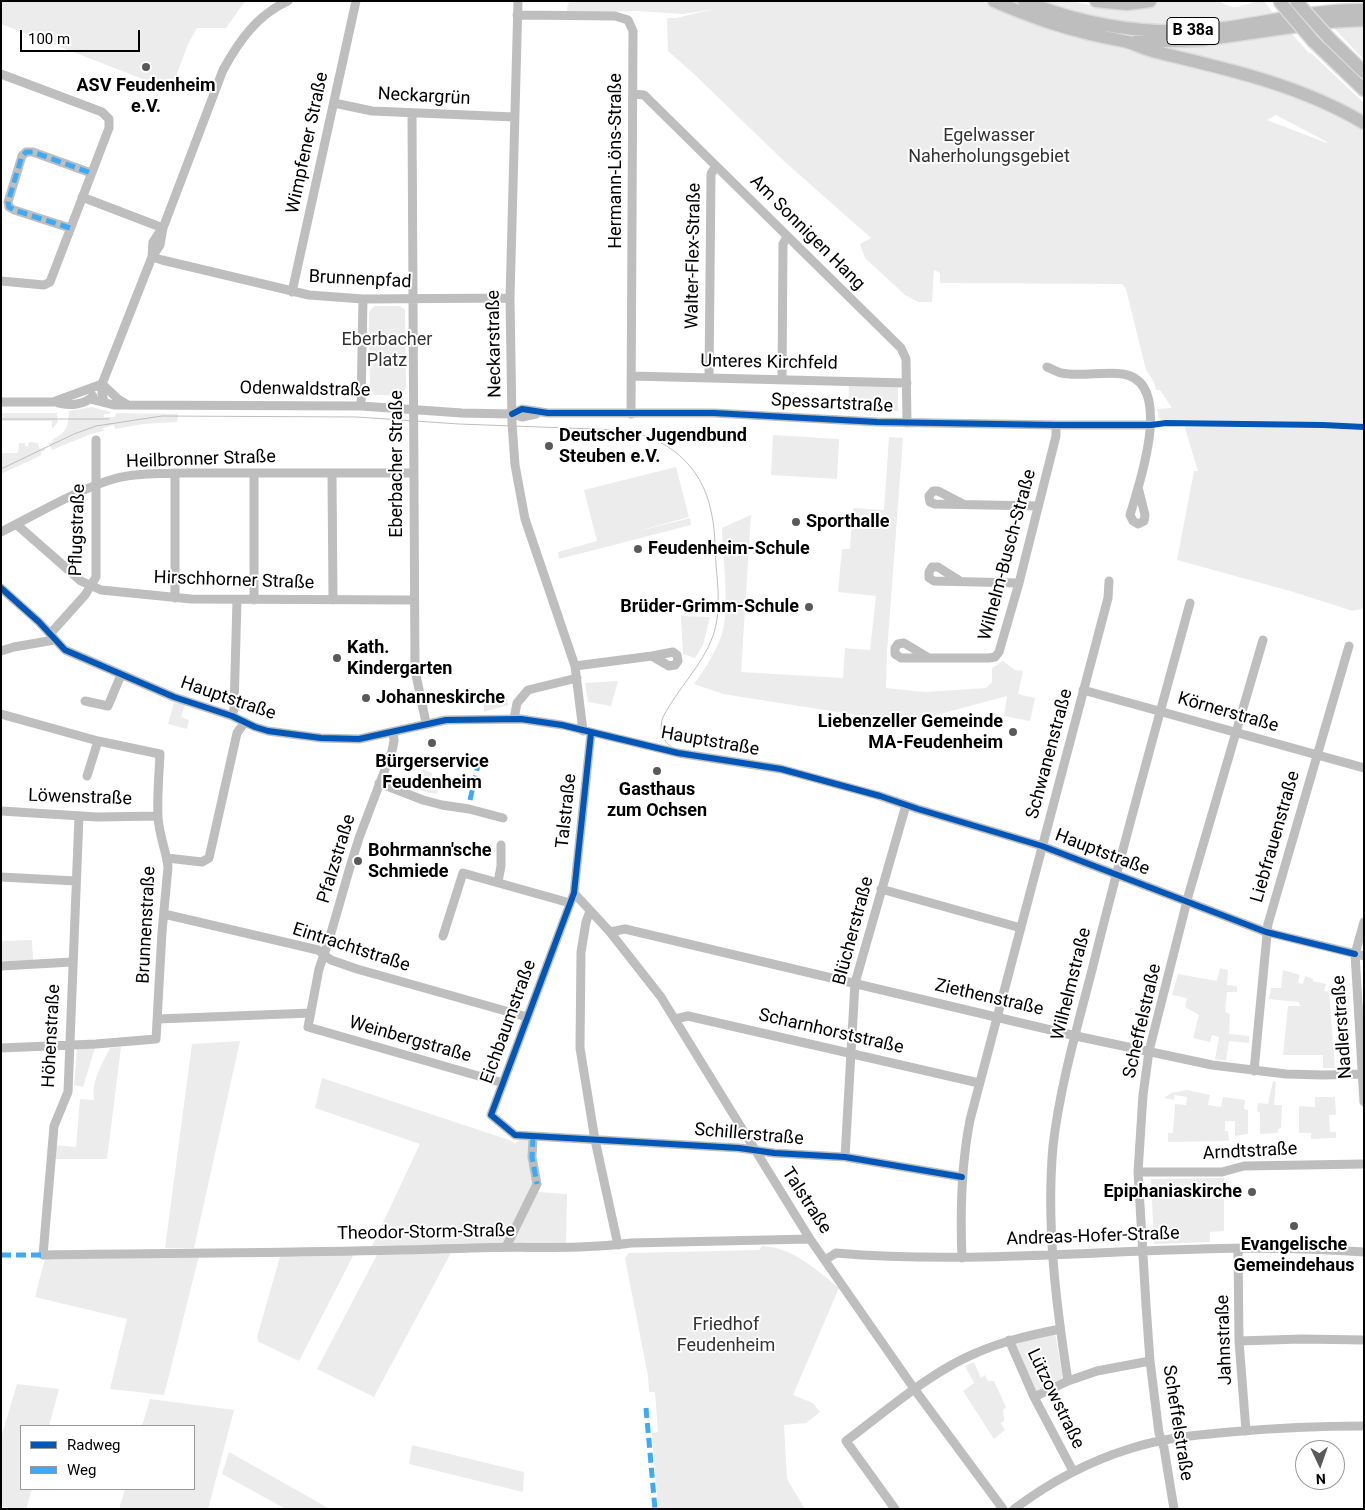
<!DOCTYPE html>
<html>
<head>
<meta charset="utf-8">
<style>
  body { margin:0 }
  #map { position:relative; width:1365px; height:1510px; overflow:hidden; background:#fff; font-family:Roboto,sans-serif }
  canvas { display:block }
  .frame { position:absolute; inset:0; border:2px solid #000; pointer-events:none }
  .legend { position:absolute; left:20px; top:1425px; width:175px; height:65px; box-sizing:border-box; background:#fff; border:1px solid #999; margin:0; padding:6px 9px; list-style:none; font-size:15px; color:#000 }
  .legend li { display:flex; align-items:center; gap:10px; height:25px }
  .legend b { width:25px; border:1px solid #999 }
  .north { position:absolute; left:1295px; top:1440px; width:50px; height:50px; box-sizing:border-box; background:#fff; border:1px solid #999; border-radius:50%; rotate:177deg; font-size:14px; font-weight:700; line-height:20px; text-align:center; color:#000 }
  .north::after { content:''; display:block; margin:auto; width:18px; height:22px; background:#595959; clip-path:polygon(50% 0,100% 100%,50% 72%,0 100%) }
  .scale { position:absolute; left:20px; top:30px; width:120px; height:22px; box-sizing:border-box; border:2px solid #000; border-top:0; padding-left:6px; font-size:15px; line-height:18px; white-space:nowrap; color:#000; -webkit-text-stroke:4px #fff; paint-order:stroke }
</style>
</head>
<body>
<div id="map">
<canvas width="1365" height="1510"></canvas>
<div class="frame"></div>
<ul class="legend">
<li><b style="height:6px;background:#0057b8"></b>Radweg</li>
<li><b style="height:6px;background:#3fa9f5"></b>Weg</li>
</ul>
<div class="north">N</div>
<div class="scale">100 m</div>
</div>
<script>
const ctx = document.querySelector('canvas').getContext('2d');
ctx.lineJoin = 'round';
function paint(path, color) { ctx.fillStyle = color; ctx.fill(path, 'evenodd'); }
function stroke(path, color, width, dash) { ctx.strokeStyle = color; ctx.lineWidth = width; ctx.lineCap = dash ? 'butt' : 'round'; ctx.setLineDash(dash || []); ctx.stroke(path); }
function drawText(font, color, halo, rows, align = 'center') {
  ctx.font = font + ' Roboto,sans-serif'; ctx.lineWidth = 4; ctx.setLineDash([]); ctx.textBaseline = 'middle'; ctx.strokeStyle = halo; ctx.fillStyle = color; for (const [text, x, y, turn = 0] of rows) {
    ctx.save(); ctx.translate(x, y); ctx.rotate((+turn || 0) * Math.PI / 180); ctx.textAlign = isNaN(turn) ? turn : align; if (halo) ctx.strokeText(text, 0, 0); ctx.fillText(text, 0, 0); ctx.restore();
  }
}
const green = new Path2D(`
  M1,1H247L243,4L226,28H197L188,44L171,90L1,24Z
  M569,1H982L1056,33L1228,73L1311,102L1364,130V608L1353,611L1290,591L1177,560L1194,471H1198L1184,425L1181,421L1162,420L1159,418L1157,409L1172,408L1160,390H1156L1154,382L1146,370L1126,289L1122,284L940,283V273L934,270L932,302H918L905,295L865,258L860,244L871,238L785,162L694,74L668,51L667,18H676L714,9L683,14L637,11L566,13ZM1276,115L1327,142V143L1267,120Z
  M1036,1H1071L1109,9V1H1219C1239,14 1245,1 1264,1L1274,14L1235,22L1196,26L1121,25Z
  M1364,26V60L1333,27Z
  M1289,31L1309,53H1311L1364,103V119L1150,45Z
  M374,306H400L405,310L406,388L401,395H375L370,389L369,312Z
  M849,382L898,383V411L848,409Z
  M92,407L110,412V414H104V417H115L116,413L178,414L177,422L143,424L115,429L114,425L103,428L104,431L91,434L52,450L48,443L52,442L53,439C67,432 68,427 69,411Z
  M1,413H57L58,422L52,429V421H1Z
  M773,435L839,439L837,479L771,475Z
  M889,437L903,438L887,652L886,688L925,692L986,688L992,682V668L1003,661L1015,670L1023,671L1018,694L1035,698L1030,721L1004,716L1007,696L907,723L723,694L694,684C705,668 718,650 723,630C729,602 723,558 722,528L751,515L741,672L843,678L845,648L870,650L876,596L838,592L842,549H850L853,508L884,510Z
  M29,442L38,443L40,449L44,447L46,450L41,452L42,455L1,474V453H18L19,443H25V446L28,447Z
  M676,467L689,517L631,533L690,518L691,525L559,559L558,552L597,541L584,490Z
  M681,616L710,617L703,645L695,658L683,654Z
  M618,681L611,706L588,702L585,683Z
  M504,694L507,699L508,705L484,712V700Z
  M174,702L185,705L181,717L189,720L187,729L168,724Z
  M423,769L432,773L431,782L445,783L444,788L438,790L437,794L422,791L424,781Z
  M32,940L33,960L1,961V941Z
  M1220,968L1228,970L1227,985L1237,986V992H1227L1225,1012L1230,1014L1229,1034L1249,1036V1043L1229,1041L1226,1061L1215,1059L1219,1037L1212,1035L1210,1042L1193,1038L1199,1015L1185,1007L1187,998L1172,995L1178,974L1217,981Z
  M1283,970L1300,975L1298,983L1303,984L1305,976L1313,979V981L1326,984L1324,991L1329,992L1335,1068H1323V1055H1283L1288,1006H1300L1299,1002L1269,999L1271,988H1281Z
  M240,1041L194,1248H165L192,1044Z
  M121,1047L107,1159H52L54,1145L76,1147L80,1099L94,1100C91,1081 102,1064 110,1048Z
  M95,1048L83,1087L74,1085L77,1049Z
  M322,1078L512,1141L515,1144L521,1138L527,1139L530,1141L528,1162L535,1182L531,1188L538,1192L567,1194L566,1245L371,1248L420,1144L315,1108Z
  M1273,1081L1276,1082L1274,1105H1282L1281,1128L1278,1129V1133L1260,1134V1113L1257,1111L1258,1103L1268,1104Z
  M1187,1090L1210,1095L1208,1105L1221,1107L1223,1097L1245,1100L1244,1109L1248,1110V1134L1235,1136V1121H1225V1131H1228L1229,1141L1168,1142V1133H1173L1175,1104L1186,1105L1187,1097L1175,1095L1174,1100L1164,1098L1171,1093Z
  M1315,1097H1335L1336,1115H1329L1330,1132H1336V1138L1311,1139V1133H1299V1106L1315,1107Z
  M1224,1178V1231L1210,1232V1242L1154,1244L1151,1179Z
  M762,1246C793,1247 816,1270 839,1288L793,1395L813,1403L820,1412L806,1423L784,1425L787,1479L805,1509H658L652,1433L658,1432L655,1392H649L648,1376L625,1258L629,1253L759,1250Z
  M452,1251L374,1397L317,1369L378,1253Z
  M354,1254L299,1361L259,1342L257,1337L280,1257L283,1255Z
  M199,1256L164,1395L110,1389L127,1319L35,1297L45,1258Z
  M1055,1333L1063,1379L1036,1391L1014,1342Z
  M974,1362L981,1378L985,1375L988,1381H994L1006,1407L1003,1410L1004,1421L1001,1423L1005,1430L994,1439L963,1391L974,1383L965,1366Z
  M17,1384L59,1389L49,1426H21V1489H32L26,1509H9L1,1506V1438Z
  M150,1399L234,1410L208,1509H119L125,1489H194V1426H142Z
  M412,1445L524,1472L523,1492L409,1464Z
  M229,1452L330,1509H286L222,1474Z`);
const minor = new Path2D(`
  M518,1L510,298L512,423L515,465L525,519L575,666L583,731
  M517,15L615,16L628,20L633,31L631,414
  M1,74L102,112L109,119V128L50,282L44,285L1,281
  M633,94L644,95L901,348L906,359L907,423
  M334,103L372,111L514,117
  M412,114L415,670L426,723
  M82,197L163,228
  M70,228L14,210L9,207L8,202L22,156L26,152H33L91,173
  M152,257L162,260L309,295L363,299L510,298
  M152,257L153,242L161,230
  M292,292L356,1
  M1047,367C1052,369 1057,372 1061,373C1081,377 1103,371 1123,374C1175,382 1139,485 1130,515L1133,521L1138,524L1144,521L1145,515L1138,487
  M631,376L907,383
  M709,378L711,174L716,166
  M782,380L783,244L787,237
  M102,384L118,399L128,405
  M90,399L114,405L361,406L462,413L512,414L522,417L536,414
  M1,402H53L102,384
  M104,402L102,393V384L152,257L160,245L163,228L223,70C239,41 257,15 288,1
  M58,403C69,406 85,405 93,396
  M361,406L363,299
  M512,414L522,409L548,413H714L877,422L1056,425H1151
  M254,473V600
  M332,474L333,600
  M963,504L938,491H933L929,496L930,502L935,504L1038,506
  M16,524L81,581L101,590L191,599L414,600
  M1,532C37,514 80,488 117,478C136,473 156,474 175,473H413
  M960,581L938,567H932L929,572V578L934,581L1019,583
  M1,588L39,622L65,650L174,697L232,716L255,727L268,731L321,738L359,739L446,720L521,719L562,725L678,753L781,769L880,796L918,809L1042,846L1266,932L1364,956
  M175,598V473
  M50,634L85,595L96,577V440
  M1,651L14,647L54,640
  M929,658L904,643L898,644L895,648V654L901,658H989L995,657L999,652L1019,583L1056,436V425
  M575,666L652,656L669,666L675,665L678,661L677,655L673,652L652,656
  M1083,690L1364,768
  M85,701L108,706L121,675
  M1,714L98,741L160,754C159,775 157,796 158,817C159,835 166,850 168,867L162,932L156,1039L96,1044L1,1048
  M232,716L234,709L237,600
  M514,719L517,703L528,690L577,678
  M393,732L394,741L392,751L359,838L350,867L329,940L319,969L308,1027L503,1083
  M591,733L574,893L491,1115L515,1135L739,1148L774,1153L845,1157L962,1177
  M87,776L98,741
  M379,783L423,800L442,805L469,809L503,818
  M1,811L97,817L158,816
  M79,816L68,1092L54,1126L43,1255C186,1253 329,1253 472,1248C525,1246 578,1250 631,1243L810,1239
  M167,858L202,862L209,858L237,733L245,722
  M1,877L76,881
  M498,882L501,866V845
  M881,889L1021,928
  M574,893L610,932L661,997L810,1239L915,1390L1003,1509
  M590,911L586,922L581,952L580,1048L595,1140L618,1245
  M164,914L318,950L331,960L357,969L527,1017
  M1364,922L1355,954L1364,1102
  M610,932L625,929L1076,1036L1212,1065L1286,1074L1323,1075L1364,1074
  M443,936L463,873L570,903
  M1,966L72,962
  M158,1019L311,1013
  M675,1019L688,1016L979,1083
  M1254,1071L1268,924L1349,646
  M845,1157L855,983L906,805
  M1138,1172H1222L1244,1166L1364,1164
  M506,1247L537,1184L532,1157L533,1137
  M1238,1248L1239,1341L1246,1431
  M962,1258C960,1211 961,1166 970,1120L1108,598L1109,581
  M825,1260L836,1253C1011,1268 1188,1238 1364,1252
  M1009,1340L1034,1397L1073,1471
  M1239,1341L1302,1339L1364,1340
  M1068,1381C1056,1304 1046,1224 1053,1146C1060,1085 1078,1025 1093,966C1123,844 1157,724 1190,603
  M1034,1397L1068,1381L1097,1371L1150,1361
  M895,1509L846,1441C885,1412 930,1372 976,1353C1003,1341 1031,1335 1060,1329
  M1014,1509C1049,1483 1087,1462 1129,1449C1162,1438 1196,1435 1230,1432C1275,1428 1319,1426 1364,1426
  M1174,1509L1164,1448L1159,1433L1150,1361L1146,1305L1138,1172L1143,1095L1149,1051L1189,893L1263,640`);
const highway = new Path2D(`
  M994,1C1022,13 1050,24 1079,31C1095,36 1112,38 1128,42C1137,45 1147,50 1156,52C1228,69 1300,85 1364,123
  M1024,1C1088,27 1156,37 1225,28C1271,22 1317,9 1364,10
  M1096,1L1127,4L1150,1
  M1329,38L1364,72
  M1313,41L1364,90
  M1135,42L1202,40L1326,22L1364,20`);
const tram = new Path2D(`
  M1,419H109
  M1,469L74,434L96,426L162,416L357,417L459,424L621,430C666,436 702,465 711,511C715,528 715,546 716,564C718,588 721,613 713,636C702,666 678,688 663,717C657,734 666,748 683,752L788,769L880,794L1051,848L1267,930L1364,954`);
const highwayBridge = new Path2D(`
  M1279,1L1313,41
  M1296,1L1329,38`);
const quiet = new Path2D(`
  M70,228L14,210L9,207L8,202L22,156L26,152H33L91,173
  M470,800L478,765
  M533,1137L532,1157L537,1184
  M1,1255H43
  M646,1408L655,1509`);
const cycleway = new Path2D(`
  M512,414L522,409L548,413H714L877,422L1056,425H1151L1166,423L1323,425L1364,427
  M1,588L39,622L65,650L174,697L232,716L255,727L268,731L321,738L359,739L446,720L521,719L562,725L678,753L781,769L880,796L918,809L1042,846L1266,932L1355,954
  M591,733L574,893L491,1115L515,1135L739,1148L774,1153L845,1157L962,1177`);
const markers = [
  [146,67,5,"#595959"],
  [549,446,5,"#595959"],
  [796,522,5,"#595959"],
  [638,549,5,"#595959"],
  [809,607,5,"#595959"],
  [337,658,5,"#595959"],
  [366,698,5,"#595959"],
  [1013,732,5,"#595959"],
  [432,743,5,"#595959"],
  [657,771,5,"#595959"],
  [358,861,5,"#595959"],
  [1252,1192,5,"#595959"],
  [1294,1226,5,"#595959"]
];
const shields = [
  [1193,31,52]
];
const shieldNames = [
  ["B 38a",1193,31]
];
const poiNames = [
  ["ASV Feudenheim",146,86,"center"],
  ["e.V.",146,107,"center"],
  ["Deutscher Jugendbund",559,436],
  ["Steuben e.V.",559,457],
  ["Sporthalle",806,522],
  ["Feudenheim-Schule",648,549],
  ["Brüder-Grimm-Schule",799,607,"right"],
  ["Kath.",347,648],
  ["Kindergarten",347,669],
  ["Johanneskirche",376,698],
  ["Liebenzeller Gemeinde",1003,722,"right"],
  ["MA-Feudenheim",1003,743,"right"],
  ["Bürgerservice",432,762,"center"],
  ["Feudenheim",432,783,"center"],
  ["Gasthaus",657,790,"center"],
  ["zum Ochsen",657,811,"center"],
  ["Bohrmann'sche",368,851],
  ["Schmiede",368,872],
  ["Epiphaniaskirche",1242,1192,"right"],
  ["Evangelische",1294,1245,"center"],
  ["Gemeindehaus",1294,1266,"center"]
];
const streetNames = [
  ["Neckargrün",424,97,3],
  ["Wimpfener Straße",308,143,-78],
  ["Hermann-Löns-Straße",616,161,-90],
  ["Am Sonnigen Hang",807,233,45],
  ["Walter-Flex-Straße",694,256,-89],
  ["Brunnenpfad",360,280,3],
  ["Neckarstraße",495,344,-91],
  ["Unteres Kirchfeld",769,363,1],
  ["Odenwaldstraße",305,390,1],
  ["Spessartstraße",832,404,3],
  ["Heilbronner Straße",201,460,-2],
  ["Eberbacher Straße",397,464,-90],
  ["Pflugstraße",78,530,-88],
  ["Wilhelm-Busch-Straße",1008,555,-75],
  ["Hirschhorner Straße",234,581,2],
  ["Hauptstraße",228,699,19],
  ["Körnerstraße",1228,713,16],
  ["Hauptstraße",710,742,10],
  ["Schwanenstraße",1050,754,-75],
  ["Löwenstraße",80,798,2],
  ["Talstraße",567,811,-84],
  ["Liebfrauenstraße",1276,837,-74],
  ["Hauptstraße",1102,853,21],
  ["Pfalzstraße",337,859,-73],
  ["Brunnenstraße",147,925,-87],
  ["Blücherstraße",854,931,-75],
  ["Eintrachtstraße",351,948,18],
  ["Wilhelmstraße",1072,984,-76],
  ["Ziethenstraße",989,998,13],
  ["Scheffelstraße",1143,1021,-77],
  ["Eichbaumstraße",509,1022,-70],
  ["Nadlerstraße",1343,1027,-94],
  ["Scharnhorststraße",831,1032,13],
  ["Höhenstraße",52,1036,-87],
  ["Weinbergstraße",410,1040,16],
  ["Schillerstraße",749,1135,5],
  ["Arndtstraße",1250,1152,-3],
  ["Talstraße",806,1201,57],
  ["Theodor-Storm-Straße",426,1233,-1],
  ["Andreas-Hofer-Straße",1093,1237,-2],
  ["Jahnstraße",1225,1340,-92],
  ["Lützowstraße",1055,1399,64],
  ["Scheffelstraße",1177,1423,81]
];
const parkNames = [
  ["Egelwasser",989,136],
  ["Naherholungsgebiet",989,157],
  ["Eberbacher",387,340],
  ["Platz",387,361],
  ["Friedhof",726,1325],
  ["Feudenheim",726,1346]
];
paint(green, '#ececec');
stroke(highway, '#dbdbdb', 15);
stroke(minor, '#bebebe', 9);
stroke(highway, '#bebebe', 12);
stroke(tram, '#bebebe', 1);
stroke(highwayBridge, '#dbdbdb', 15, []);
stroke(highwayBridge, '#bebebe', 12);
stroke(quiet, '#3fa9f5', 5, [10, 5]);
stroke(cycleway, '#0057b8', 6);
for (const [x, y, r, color] of markers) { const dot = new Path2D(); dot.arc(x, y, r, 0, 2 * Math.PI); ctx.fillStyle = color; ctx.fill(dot); stroke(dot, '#fff', 2); }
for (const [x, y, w] of shields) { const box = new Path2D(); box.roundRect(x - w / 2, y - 13.5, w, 27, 4); ctx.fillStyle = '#fff'; ctx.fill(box); stroke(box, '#000', 1); }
drawText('bold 16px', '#000', null, shieldNames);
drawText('bold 18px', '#000', '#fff', poiNames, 'left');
drawText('18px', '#000', '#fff', streetNames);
drawText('18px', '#333', '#fff', parkNames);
</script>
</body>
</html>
